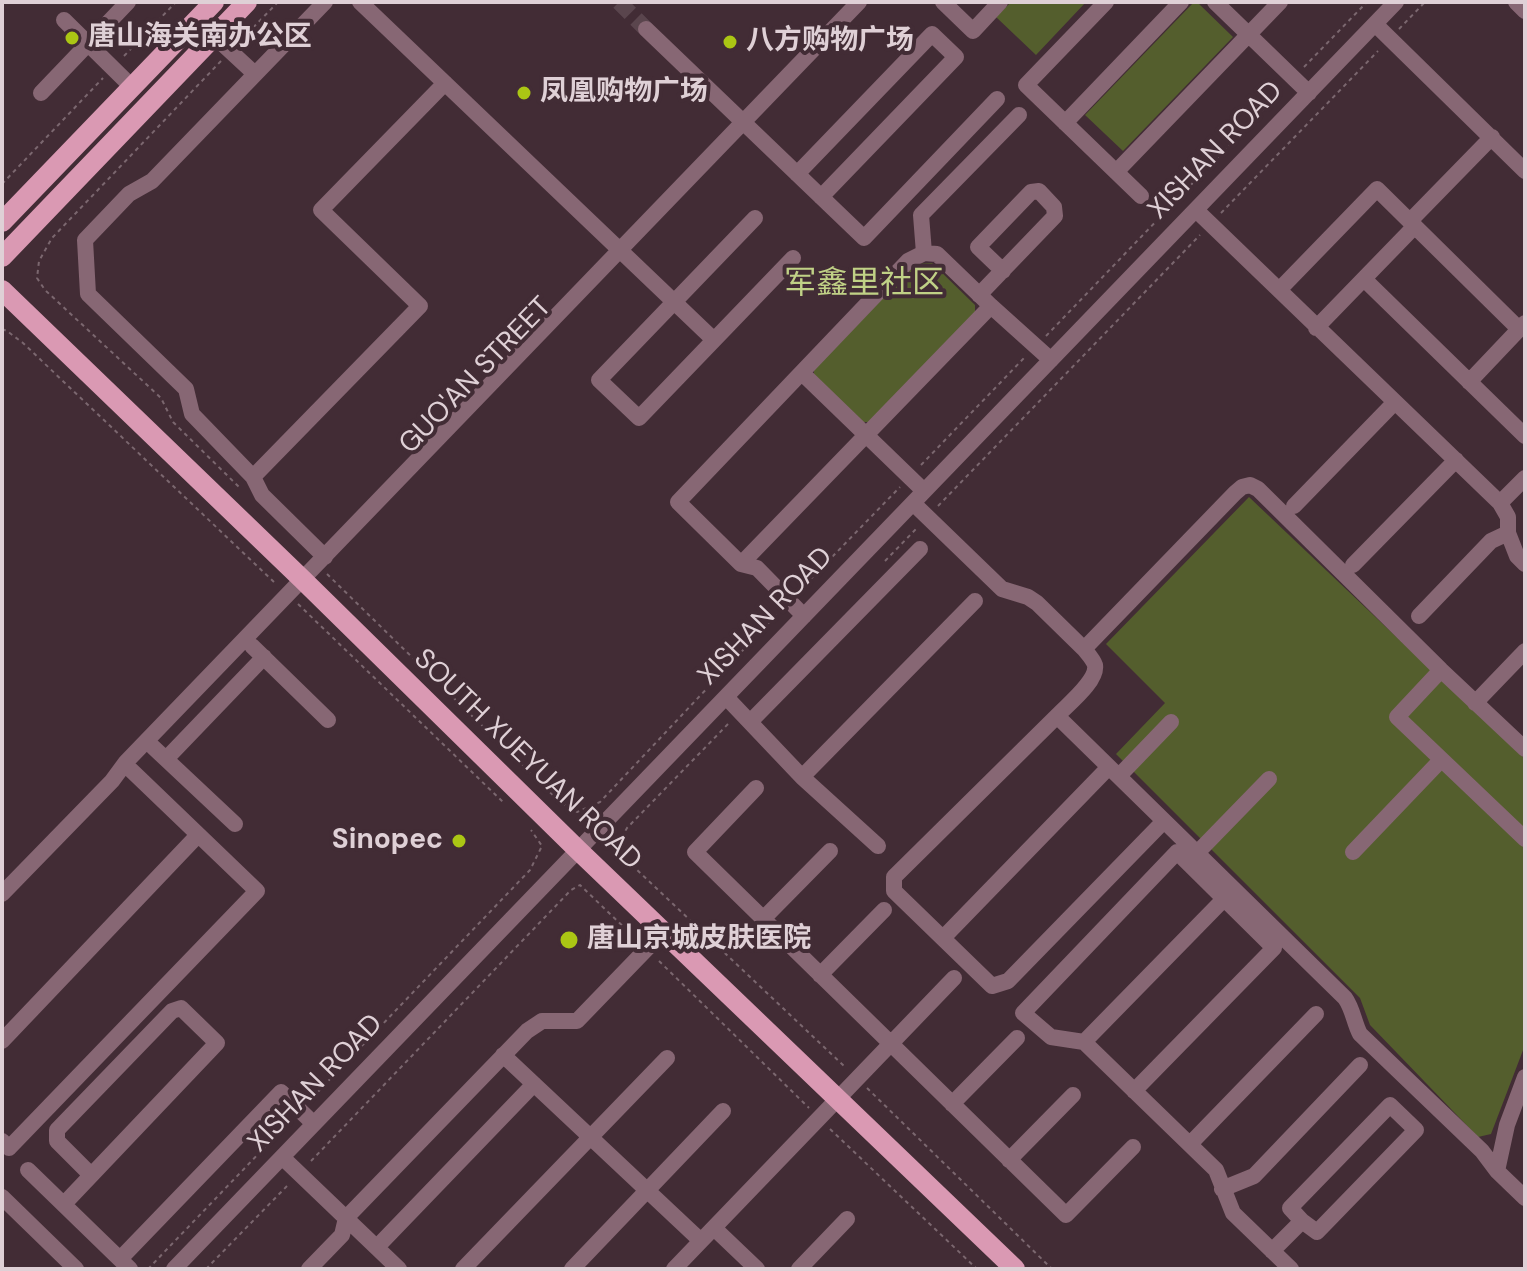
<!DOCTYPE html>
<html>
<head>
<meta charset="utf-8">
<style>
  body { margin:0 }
  #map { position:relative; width:1527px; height:1271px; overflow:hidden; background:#422c35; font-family:"DM Sans",sans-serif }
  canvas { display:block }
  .frame { position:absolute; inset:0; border:4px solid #dfd0d6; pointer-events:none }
</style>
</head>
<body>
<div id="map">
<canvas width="1527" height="1271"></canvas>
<div class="frame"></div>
</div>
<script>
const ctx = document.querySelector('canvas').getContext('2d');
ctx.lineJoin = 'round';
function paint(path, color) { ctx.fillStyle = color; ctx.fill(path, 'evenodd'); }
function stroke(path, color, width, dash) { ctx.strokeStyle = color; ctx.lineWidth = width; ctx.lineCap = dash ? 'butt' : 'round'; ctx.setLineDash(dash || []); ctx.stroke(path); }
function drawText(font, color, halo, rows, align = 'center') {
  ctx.font = font + ' "DM Sans","Noto Sans SC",sans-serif'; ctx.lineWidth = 8; ctx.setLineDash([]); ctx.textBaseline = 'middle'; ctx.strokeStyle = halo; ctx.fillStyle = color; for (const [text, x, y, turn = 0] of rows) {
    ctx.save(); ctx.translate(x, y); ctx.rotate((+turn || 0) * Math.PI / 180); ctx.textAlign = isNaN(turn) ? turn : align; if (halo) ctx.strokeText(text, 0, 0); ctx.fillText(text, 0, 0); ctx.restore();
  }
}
const green = new Path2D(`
  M1011,2H1086L1036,55L996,17Z
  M1194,2H1197L1233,37L1123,151L1085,115Z
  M932,263L975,305V313L869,422H861L814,377V369L916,264Z
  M1249,497L1525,759V1045L1491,1134L1478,1137L1370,1025L1360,998L1116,754L1165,703L1106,644Z`);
const minorTunnel = new Path2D(`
  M619,2L646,29`);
const path = new Path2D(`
  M1399,29L1425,2
  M242,39L278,2
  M124,56L176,2
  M221,61L52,238L39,261L37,278L45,290L161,398L173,422L240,488
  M1304,67L1367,2
  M2,184L103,78
  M1221,213L1378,51
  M2,329L7,331L23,343L276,584
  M1046,336L1283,89
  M921,465L1025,357
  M938,506L1200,235
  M885,561L917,528
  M327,574L559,801L577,812L600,802L778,613
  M799,591L900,487
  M298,604L504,803
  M728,724L627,828L615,849L845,1067
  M659,961L809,1108
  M867,1088L1052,1269
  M312,1098L530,870L542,846L531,830
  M830,1129L977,1269
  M311,1161L571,890L580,885L634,937
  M148,1269L288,1123
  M206,1269L287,1186`);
const minor = new Path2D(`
  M325,2L152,181L129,194L85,240L88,294L186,389L192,414L253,477L262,495L325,557
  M360,2L714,340
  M943,2L973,31L1000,2
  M1106,2L1026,85L1141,196
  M1215,2L1309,93
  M1516,2L1525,11
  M64,20L132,87
  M1375,24L1525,171
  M646,29L864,238L997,99
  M214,36L255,74
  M41,93L128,2
  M1065,123L1181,2
  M1116,172L1280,2
  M797,174L932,34L956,57L821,197
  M1196,210L1500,503L1508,517V533L1517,556L1525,564
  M755,218L599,380L639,418L793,258
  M1410,221L1492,137
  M924,253L921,215L1019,115
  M1364,279L1525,436
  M1279,290L1377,189L1519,329
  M979,295L1055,216L1054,207L1039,191L1031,192L978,247L1003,271
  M1316,328L1415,226
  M802,373L924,491
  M1469,382L1525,323
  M253,477L420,306L321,210L445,83
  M913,503L1002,589L1028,597L1037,603L1084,649L1235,493L1242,487L1250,485L1258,489L1441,670L1525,749
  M1500,503L1525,478
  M1294,506L1395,402
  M741,564L991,306
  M1353,565L1456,460
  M804,616L757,568L741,564L678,502L908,261L924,253L937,254L991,306L1051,360
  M1419,616L1491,541L1508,533
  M252,646L328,720
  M1084,649C1088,654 1093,659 1095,665C1098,681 1067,705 1057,716L1345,998C1353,1009 1354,1023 1360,1034L1482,1151L1497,1171L1525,1198
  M1441,670L1397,717L1525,839
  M726,697L802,777L878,846
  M1475,703L1525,651
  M1057,716L894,877V891L992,986L1008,981L1164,821
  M750,722L920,549
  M153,747L235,824
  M166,759L264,657
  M1119,776L1171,722
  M802,777L975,601
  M756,788L695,852L1066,1215L1133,1147
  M1353,852L1441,760
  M1197,853L1269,779
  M2,894L112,781L126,762L859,2
  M763,919L830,851
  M943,938L1109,767
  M820,975L884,910
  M2,1041L198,835
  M1084,1042L1224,899
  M503,1055L701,1241
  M1134,1091L1274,948L1177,852L1023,1013L1051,1037L1084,1042L1216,1170L1233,1213L1291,1269
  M952,1104L1017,1038
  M2,1141L9,1148L257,891L131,770
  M1190,1144L1316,1014
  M282,1157L399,1269
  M1009,1160L1073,1095
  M28,1170L130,1269
  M1497,1171L1507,1125L1525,1077
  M1222,1189L1254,1176L1360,1065
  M2,1197L76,1269
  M64,1204L217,1043L181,1008L172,1011L57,1130V1141L91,1175
  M714,1228L757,1269
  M377,1247L534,1084
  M1272,1251L1302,1221L1317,1232L1416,1130L1390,1105L1290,1208L1302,1221
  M120,1259L281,1092L314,1124
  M174,1269L1396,2
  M309,1269L342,1235L346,1218L527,1031L542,1021H577L663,932
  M463,1269L667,1058
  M572,1269L723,1111
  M674,1269L954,978
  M799,1269L847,1219`);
const major = new Path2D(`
  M2,222L214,2
  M2,257L247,2
  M2,290L302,579L578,850L1015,1269`);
const markers = [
  [72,38,8,"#abc614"],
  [730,42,8,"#abc614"],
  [524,93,8,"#abc614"],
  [459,841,8,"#abc614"],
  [569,940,10,"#abc614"]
];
const poiNames = [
  ["唐山海关南办公区",88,38],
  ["八方购物广场",746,42],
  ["凤凰购物广场",540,93],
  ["Sinopec",443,841,"right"],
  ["唐山京城皮肤医院",587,940]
];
const streetNames = [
  ["XISHAN ROAD",1216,151,-46],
  ["GUO'AN STREET",476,376,-46],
  ["XISHAN ROAD",766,617,-46],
  ["SOUTH XUEYUAN ROAD",527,760,44],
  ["XISHAN ROAD",316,1084,-46]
];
const quarterNames = [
  ["军鑫里社区",864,285]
];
paint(green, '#545e2d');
stroke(minorTunnel, '#5a454d', 16, [16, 8]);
stroke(path, '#7b676f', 2, [4, 4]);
stroke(minor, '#876774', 16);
stroke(major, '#da99b3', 20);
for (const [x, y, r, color] of markers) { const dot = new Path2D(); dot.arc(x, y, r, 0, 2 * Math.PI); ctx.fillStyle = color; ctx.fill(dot); stroke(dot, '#422c35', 3); }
drawText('bold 28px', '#dfd0d6', '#422c35', poiNames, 'left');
drawText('28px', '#dfd0d6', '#422c35', streetNames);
drawText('32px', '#c0d186', '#422c35', quarterNames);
</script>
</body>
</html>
